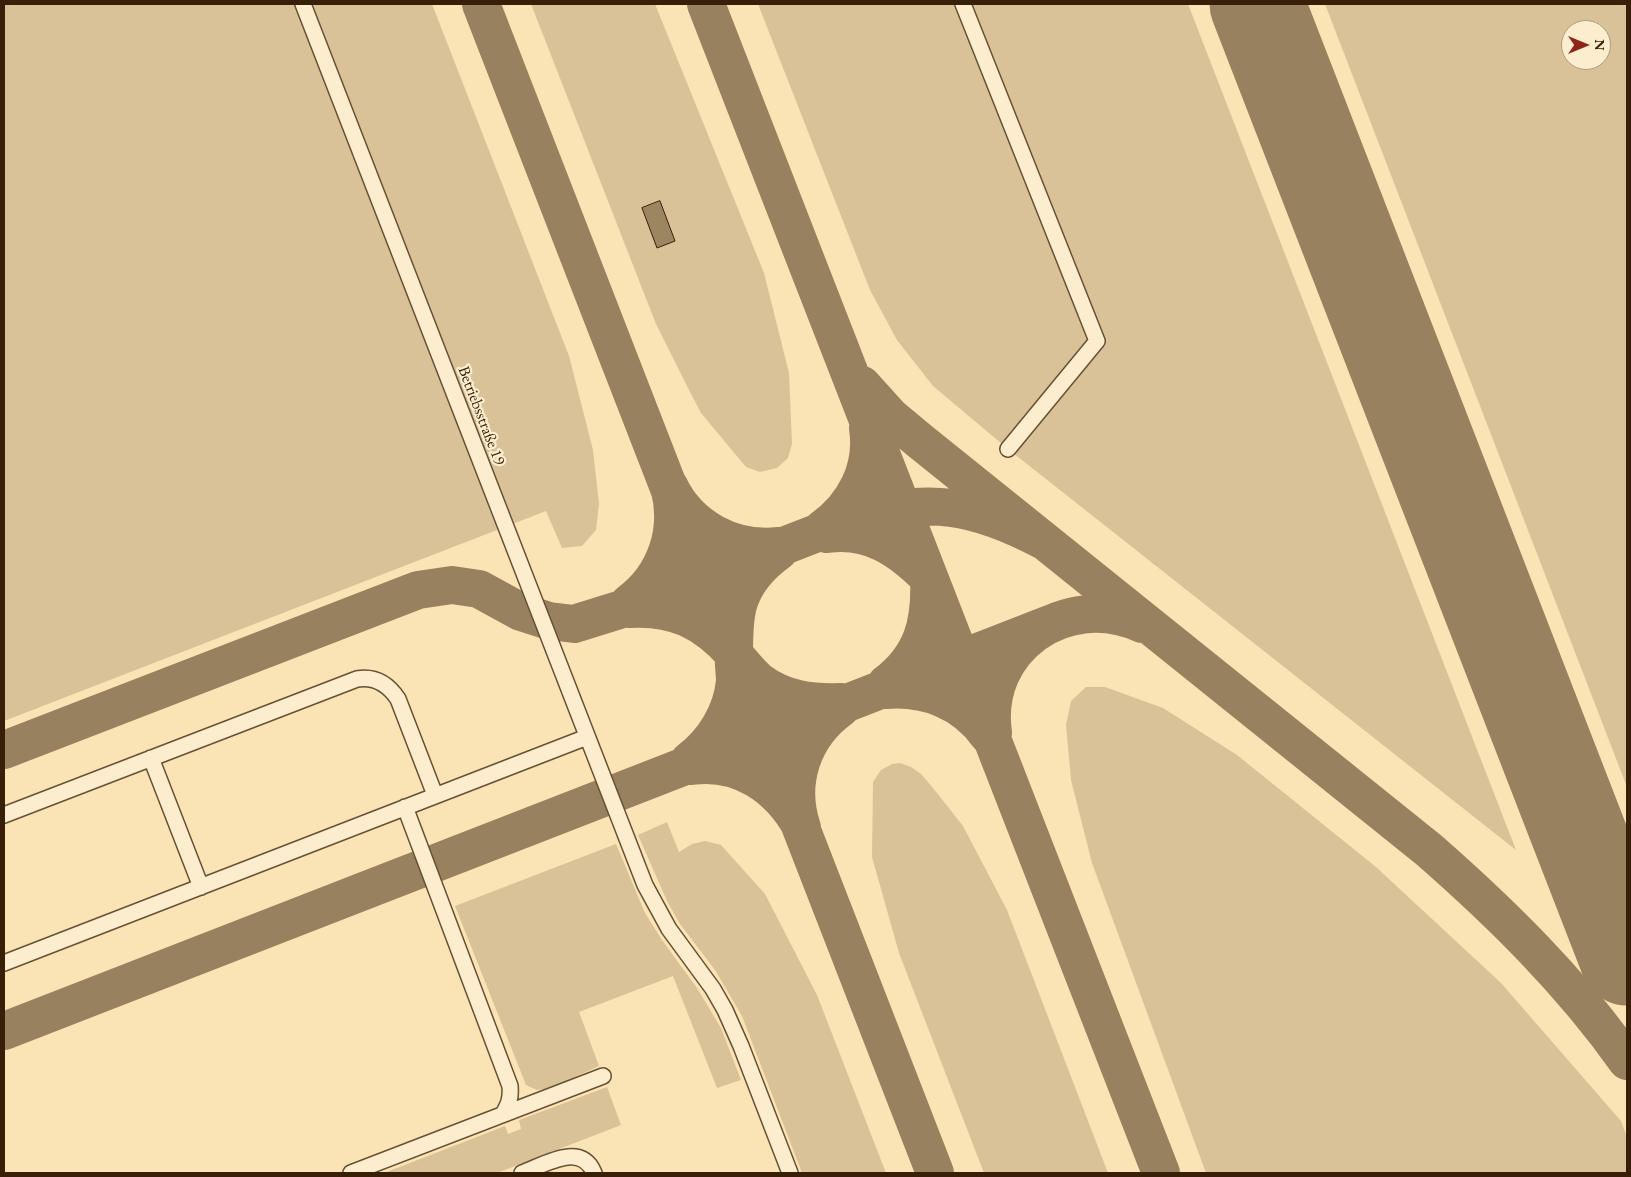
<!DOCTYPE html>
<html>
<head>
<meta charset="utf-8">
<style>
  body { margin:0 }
  #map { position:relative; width:1631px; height:1177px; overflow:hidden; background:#fae3b4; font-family:"EB Garamond",serif }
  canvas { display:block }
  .frame { position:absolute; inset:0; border:5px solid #371f08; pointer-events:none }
  .north { position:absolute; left:1561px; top:20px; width:50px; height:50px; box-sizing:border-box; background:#fcedce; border:1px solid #ad9b7f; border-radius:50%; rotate:90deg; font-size:14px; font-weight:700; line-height:20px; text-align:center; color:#371f08 }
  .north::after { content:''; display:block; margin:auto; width:18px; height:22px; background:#8f2418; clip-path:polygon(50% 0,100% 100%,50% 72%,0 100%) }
</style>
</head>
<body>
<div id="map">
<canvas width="1631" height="1177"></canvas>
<div class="frame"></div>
<div class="north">N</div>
</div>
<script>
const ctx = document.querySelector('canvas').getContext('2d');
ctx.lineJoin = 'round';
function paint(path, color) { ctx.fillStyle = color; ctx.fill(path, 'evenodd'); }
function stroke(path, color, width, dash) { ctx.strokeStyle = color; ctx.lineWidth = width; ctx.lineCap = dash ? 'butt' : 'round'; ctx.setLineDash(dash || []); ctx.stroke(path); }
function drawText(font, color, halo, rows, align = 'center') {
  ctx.font = font + ' "EB Garamond",serif'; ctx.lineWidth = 4.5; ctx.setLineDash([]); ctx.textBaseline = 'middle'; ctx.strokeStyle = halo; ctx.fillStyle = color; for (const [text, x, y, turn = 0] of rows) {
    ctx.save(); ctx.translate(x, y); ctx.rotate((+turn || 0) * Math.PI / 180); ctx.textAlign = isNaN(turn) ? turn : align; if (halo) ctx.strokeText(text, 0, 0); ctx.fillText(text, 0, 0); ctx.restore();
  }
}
const green = new Path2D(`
  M4,4H432L569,356L593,450L599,504L596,530L582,546L562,548L546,511L4,721Z
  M531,4H655L764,273L789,373L792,444L788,458L777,468L760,472L746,467L701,413L689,390L656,324Z
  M758,4H1188L1516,850L1008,449L933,386L897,340L870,290Z
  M1325,4H1627V787ZM1571,30H1601V60H1571Z
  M1086,687H1105L1163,708L1237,755L1376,867L1501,983L1621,1121L1627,1137V1173H1206L1092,863L1071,780L1066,725L1071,701Z
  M900,763L911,767L921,774L933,788L963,826L1007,910L1108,1173H984L899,953L872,857L873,782L881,770L892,764Z
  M667,822L679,852L692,844L705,841L721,845L765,894L817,995L886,1173H802L742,1016L715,970L680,924L667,901L638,835Z
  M616,844L645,913L662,940L697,988L721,1028L741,1080L717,1088L673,976L579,1012L599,1066L551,1088L537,1090L526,1085L455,906Z
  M607,1087L621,1125L497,1173H384L505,1126L508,1134L521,1129L519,1120Z`);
const taxiway = new Path2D(`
  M481,4L935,1173
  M706,4L1161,1173
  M862,385L890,416L920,441L1429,850C1502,914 1571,982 1627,1061
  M822,529C855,506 874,468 868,428
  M827,534C870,528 900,549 929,578C931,622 923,656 886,684
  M629,603C666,576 681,530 669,486C689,528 733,551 779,546
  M629,609C674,606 704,621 734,654C743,664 750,674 760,682C784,700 812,703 841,702
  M886,690C926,687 964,701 988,735
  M993,733C981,648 1066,589 1142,624
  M4,750L418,590L452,585L479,589L521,612L549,621L574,624L619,610L853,519C928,496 976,505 1044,541
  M689,761C714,742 732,713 735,681C735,672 733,663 734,654C734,641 735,616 738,605C744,583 761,564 779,551
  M691,766C739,759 779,786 802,828C787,783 802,736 841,708
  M4,1031L1050,624`);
const runway = new Path2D(`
  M1257,4L1627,958`);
const building = new Path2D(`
  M660,201L675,241L657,248L642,208Z`);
const minor = new Path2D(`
  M303,4L645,885L669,929L713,989L725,1010L741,1046L790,1173
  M963,4L1097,341L1008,449
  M151,758L201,887
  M405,807L510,1086C511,1098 509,1104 503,1114
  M4,815L357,679C375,676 388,684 398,699L435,795
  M4,963L587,737
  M351,1173L603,1076
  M522,1173C544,1165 581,1141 594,1173`);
const streetNames = [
  ["Betriebsstraße 19",481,416,69]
];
paint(green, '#d9c297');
stroke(taxiway, '#98815e', 38);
stroke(runway, '#98815e', 95);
paint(building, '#9c8561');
stroke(building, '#371f08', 1);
stroke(minor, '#685033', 18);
stroke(minor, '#fcedce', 15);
drawText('16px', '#371f08', '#fcedce', streetNames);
</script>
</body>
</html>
